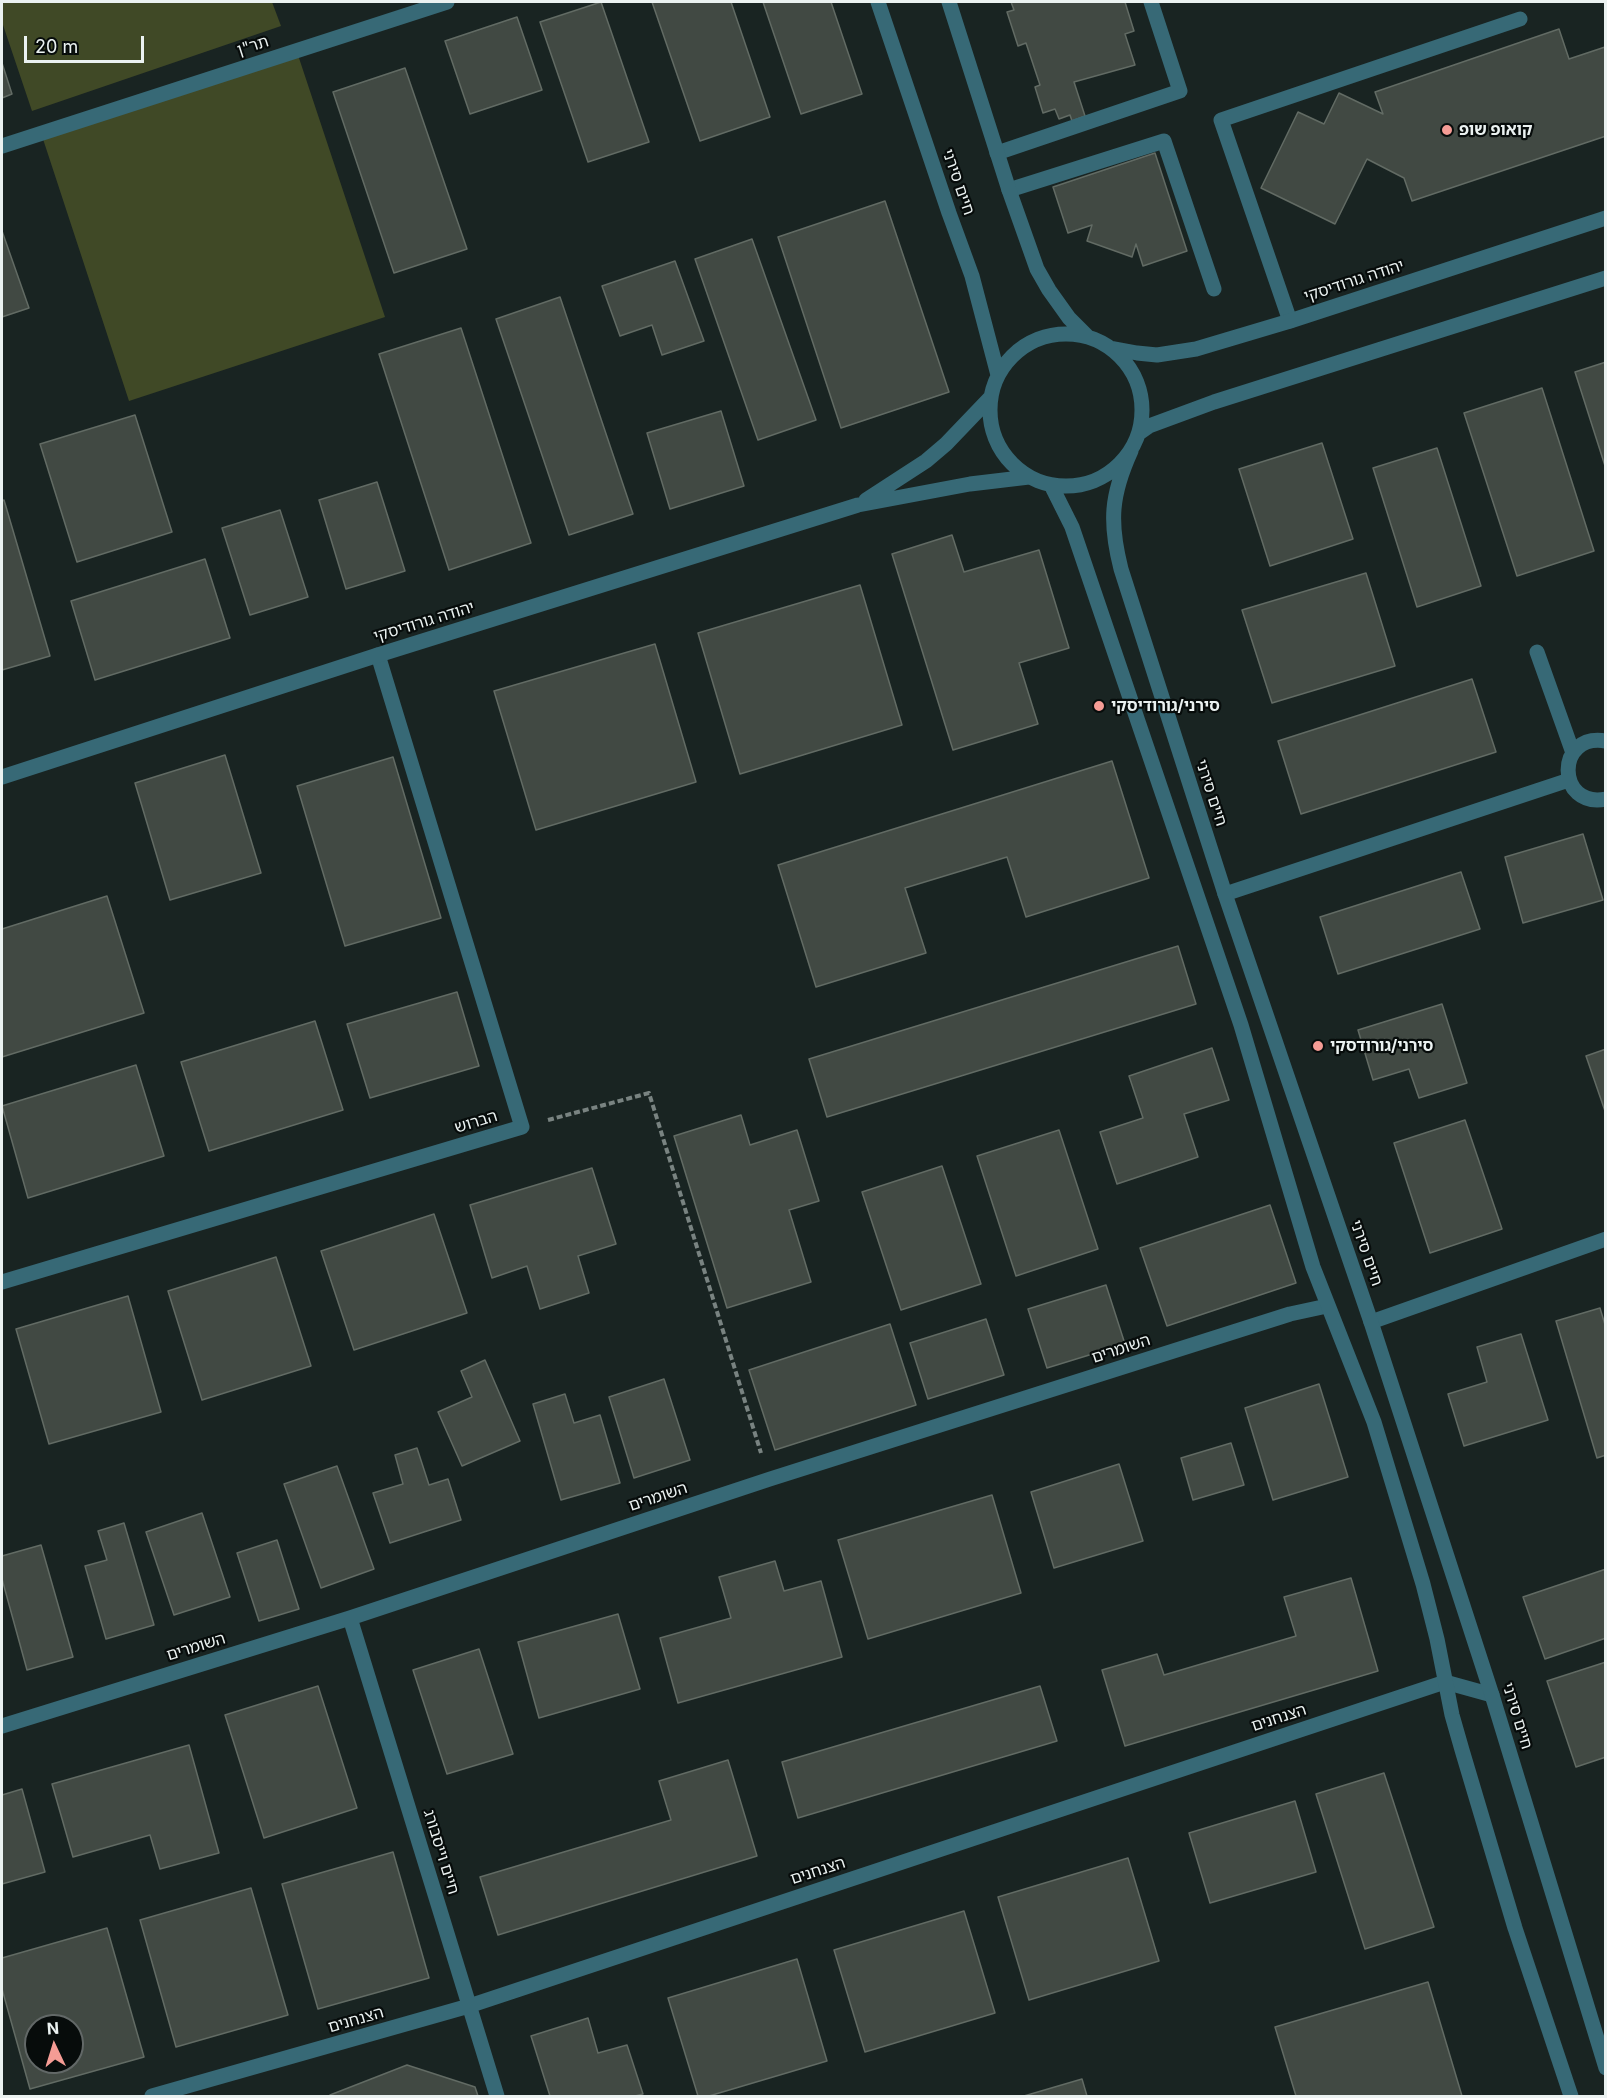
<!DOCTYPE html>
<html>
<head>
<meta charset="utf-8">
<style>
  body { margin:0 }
  #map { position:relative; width:1607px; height:2098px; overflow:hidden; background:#192422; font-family:Inter,sans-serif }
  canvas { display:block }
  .frame { position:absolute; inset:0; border:3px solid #ebf2f1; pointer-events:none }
  .north { position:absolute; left:24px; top:2014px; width:60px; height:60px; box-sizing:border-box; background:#070c0b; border:2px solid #626867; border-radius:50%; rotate:356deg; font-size:16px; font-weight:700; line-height:24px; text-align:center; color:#ebf2f1 }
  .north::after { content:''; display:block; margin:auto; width:21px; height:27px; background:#f59c95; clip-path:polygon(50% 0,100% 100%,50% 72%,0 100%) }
  .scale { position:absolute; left:24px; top:36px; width:120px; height:27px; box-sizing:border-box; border:3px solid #ebf2f1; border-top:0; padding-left:8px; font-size:18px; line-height:21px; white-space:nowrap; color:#ebf2f1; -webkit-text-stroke:4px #070c0b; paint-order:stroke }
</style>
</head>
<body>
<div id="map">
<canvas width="1607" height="2098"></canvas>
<div class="frame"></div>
<div class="north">N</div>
<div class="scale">20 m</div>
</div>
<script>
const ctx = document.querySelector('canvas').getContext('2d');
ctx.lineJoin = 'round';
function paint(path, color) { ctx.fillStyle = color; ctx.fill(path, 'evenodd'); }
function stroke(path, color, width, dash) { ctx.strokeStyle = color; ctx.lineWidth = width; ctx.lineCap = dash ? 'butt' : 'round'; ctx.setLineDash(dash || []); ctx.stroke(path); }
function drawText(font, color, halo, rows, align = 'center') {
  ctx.font = font + ' Inter,"Noto Sans Hebrew",sans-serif'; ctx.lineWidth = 4.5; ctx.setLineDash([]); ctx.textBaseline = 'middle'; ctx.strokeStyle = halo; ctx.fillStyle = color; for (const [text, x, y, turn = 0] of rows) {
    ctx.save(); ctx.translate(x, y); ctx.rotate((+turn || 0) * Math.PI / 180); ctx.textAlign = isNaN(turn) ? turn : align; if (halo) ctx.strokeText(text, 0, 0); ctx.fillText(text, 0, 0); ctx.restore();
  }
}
const green = new Path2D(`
  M2,2H272L281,26L32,111L2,22Z
  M298,55L385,317L129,401L43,139Z`);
const building = new Path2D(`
  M601,2L649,142L588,162L540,22Z
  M652,2H731L770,117L700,141Z
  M763,2H831L862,94L801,114Z
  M1011,2H1125L1134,31L1125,34L1135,65L1074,82L1085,116L1072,121L1070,115L1059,119L1055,109L1043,113L1035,87L1040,85L1026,43L1018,46L1007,12L1014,10Z
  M517,17L542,90L470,114L445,41Z
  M1559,29L1569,59L1605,47L1606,136L1412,201L1404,178L1367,159L1335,224L1261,188L1298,112L1324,124L1339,93L1383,114L1375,92Z
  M2,63L12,94L2,98Z
  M405,68L467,249L394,273L333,92Z
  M1155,153L1187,251L1143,266L1136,244L1132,257L1087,241L1092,225L1068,233L1053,187Z
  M885,201L949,392L841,428L778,237Z
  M2,231L29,308L2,317Z
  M752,239L816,420L758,440L695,259Z
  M675,261L704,341L662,355L652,325L620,336L602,286Z
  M560,297L633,514L569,535L496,319Z
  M461,328L531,543L449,570L379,354Z
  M1606,362V469L1575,372Z
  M1542,388L1594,551L1517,576L1464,413Z
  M721,411L744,486L670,509L647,433Z
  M135,415L172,532L77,562L40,444Z
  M1322,443L1353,539L1270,566L1239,469Z
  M1437,448L1481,586L1417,607L1373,468Z
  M377,482L405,571L346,589L319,500Z
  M4,500L50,656L2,670V501Z
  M280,510L308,597L250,615L222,528Z
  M952,535L964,572L1039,550L1069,648L1019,663L1038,724L953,750L892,554Z
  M205,559L230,638L95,680L71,601Z
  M1366,573L1395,666L1272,703L1242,610Z
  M860,585L902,725L740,774L698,633Z
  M655,644L696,782L536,830L494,691Z
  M1472,679L1496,752L1301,814L1278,741Z
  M225,755L261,873L170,900L135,783Z
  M393,757L441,918L345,946L297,786Z
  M1112,761L1149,878L1026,917L1007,857L905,888L926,953L816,987L778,865Z
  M1583,834L1603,900L1523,923L1505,857Z
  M1461,872L1480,929L1338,974L1320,917Z
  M107,896L144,1013L2,1057V929Z
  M1178,946L1196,1004L827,1117L809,1059Z
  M457,992L479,1066L370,1098L347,1024Z
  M1442,1004L1467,1083L1419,1098L1409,1069L1373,1080L1358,1030Z
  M315,1021L343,1110L209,1151L181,1062Z
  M1212,1048L1229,1100L1184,1114L1198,1157L1117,1184L1100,1132L1143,1118L1129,1076Z
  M1606,1049V1114L1586,1056Z
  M136,1065L164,1156L28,1198L2,1106Z
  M741,1115L750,1145L797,1130L819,1201L789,1210L811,1282L727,1308L674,1136Z
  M1465,1120L1502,1229L1430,1253L1394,1143Z
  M1059,1130L1098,1249L1016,1276L977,1156Z
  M942,1166L981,1284L901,1310L862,1192Z
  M592,1168L616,1244L578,1256L589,1293L540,1309L527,1266L492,1278L470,1205Z
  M1270,1205L1296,1283L1167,1326L1140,1248Z
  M434,1214L467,1313L354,1350L321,1251Z
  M276,1257L311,1366L202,1400L168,1291Z
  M1106,1285L1125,1344L1047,1368L1028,1309Z
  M128,1296L161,1412L49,1444L16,1329Z
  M1600,1308L1606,1328V1455L1597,1458L1556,1321Z
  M986,1319L1004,1375L928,1399L910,1343Z
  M890,1324L916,1405L775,1450L749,1370Z
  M1521,1334L1548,1420L1464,1446L1448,1394L1487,1382L1477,1347Z
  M485,1360L520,1441L462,1466L438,1412L472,1397L461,1371Z
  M664,1379L690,1460L634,1478L609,1397Z
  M1319,1384L1348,1477L1273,1500L1245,1408Z
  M565,1394L574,1423L600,1415L620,1483L561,1500L533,1404Z
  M1231,1443L1244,1485L1193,1500L1181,1458Z
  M417,1448L429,1485L448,1479L461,1520L390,1543L373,1493L403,1484L395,1455Z
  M1119,1464L1143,1541L1054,1568L1031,1492Z
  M337,1466L374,1569L321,1588L284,1484Z
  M992,1495L1021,1593L868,1639L838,1540Z
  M202,1513L230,1597L174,1615L146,1532Z
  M124,1523L154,1625L106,1639L85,1566L107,1560L98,1531Z
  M277,1540L299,1609L259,1621L237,1553Z
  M41,1545L73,1657L27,1670L2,1579V1556Z
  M775,1561L784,1591L821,1581L842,1657L678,1703L660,1638L731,1618L719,1577Z
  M1606,1569V1638L1545,1659L1523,1597Z
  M1351,1578L1378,1671L1125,1746L1102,1670L1157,1654L1164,1675L1296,1636L1284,1597Z
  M618,1614L640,1689L539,1718L518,1642Z
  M479,1649L513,1754L447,1774L413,1670Z
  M1606,1662V1757L1576,1767L1547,1681Z
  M318,1686L357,1808L264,1838L225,1715Z
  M1040,1686L1057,1741L798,1818L782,1762Z
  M189,1745L219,1853L160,1869L150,1835L73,1857L52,1784Z
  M728,1760L757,1856L498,1935L480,1877L671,1820L659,1781Z
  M1384,1773L1434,1927L1365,1949L1316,1794Z
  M22,1789L45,1872L2,1884V1795Z
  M1295,1801L1316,1872L1210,1903L1189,1833Z
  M393,1852L429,1978L318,2009L282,1884Z
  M1128,1858L1159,1961L1029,2000L998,1897Z
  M251,1888L288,2015L176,2047L140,1920Z
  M964,1911L995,2013L865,2052L834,1950Z
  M107,1928L144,2057L30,2089L2,1989V1958ZM36,2026H72V2062H36Z
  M797,1959L827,2061L709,2096H698L668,1998Z
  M1428,1982L1462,2096H1296L1275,2027Z
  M588,2018L598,2053L627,2045L643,2094L635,2096H550L531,2036Z
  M407,2065L475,2087L478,2096H330V2095Z
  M1082,2079L1087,2096H1024Z`);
const path = new Path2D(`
  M548,1120L649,1093L761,1453`);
const service = new Path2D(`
  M997,153L1180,91L1151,2
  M1009,190L1164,141L1214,289
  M1290,321L1221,120L1520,19
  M1537,652L1573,753
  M1606,741C1555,732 1556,809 1606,799
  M1225,894L1569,780`);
const minor = new Path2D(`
  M2,146L447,2
  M2,1282L522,1127L378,655
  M1371,1322L1606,1239
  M350,1618L497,2096
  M2,1726L350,1618L770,1479L1290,1314L1327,1306
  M152,2096L469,2006L1445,1682L1492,1695`);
const tertiary = new Path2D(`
  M878,2L949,213L972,276L998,375
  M949,2L1009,190L1037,269L1049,290L1069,318L1088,337
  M990 410a76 76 0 1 1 152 0a76 76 0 1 1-152 0Z
  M1110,348L1137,353L1157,355L1196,349L1290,321L1606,218
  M1139,433L1149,426L1214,402L1606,278
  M1131,451C1111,495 1109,522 1121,569L1225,894L1371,1322L1492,1695L1606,2068
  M1051,485L1072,527L1241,1025L1313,1267L1374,1422L1423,1584L1437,1639L1452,1715L1462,1750L1515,1928L1571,2096
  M866,500L926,461L946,444L991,397
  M2,777L378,655L858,505L970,484L1029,477`);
const markers = [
  [1447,130,6,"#f59c95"],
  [1099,706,6,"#f59c95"],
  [1318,1046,6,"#f59c95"]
];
const streetNames = [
  ["תר\"ן",253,46,-18],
  ["חיים סירני",958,182,71],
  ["יהודה גורודיסקי",1354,281,-18],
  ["יהודה גורודיסקי",424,622,-17],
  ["חיים סירני",1211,793,72],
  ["הברוש",476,1122,-17],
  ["חיים סירני",1366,1253,71],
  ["השומרים",1121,1349,-18],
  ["השומרים",658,1497,-18],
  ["השומרים",196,1647,-17],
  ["חיים סירני",1517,1716,73],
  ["הצנחנים",1279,1718,-18],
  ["חיים וייסבורג",441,1852,73],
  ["הצנחנים",818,1871,-18],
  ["הצנחנים",356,2020,-16]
];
const poiNames = [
  ["קואופ שופ",1459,130],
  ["סירני/גורודיסקי",1111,706],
  ["סירני/גורודסקי",1330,1046]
];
paint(green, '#404926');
paint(building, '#414943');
stroke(building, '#626b64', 1.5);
stroke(path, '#798381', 4, [6, 3]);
stroke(service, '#376976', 15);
stroke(minor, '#376976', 15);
stroke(tertiary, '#376976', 15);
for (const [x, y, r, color] of markers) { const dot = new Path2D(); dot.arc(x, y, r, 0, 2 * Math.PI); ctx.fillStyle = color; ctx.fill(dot); stroke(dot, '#070c0b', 2); }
drawText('16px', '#ebf2f1', '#070c0b', streetNames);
drawText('bold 16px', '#ebf2f1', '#070c0b', poiNames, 'left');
</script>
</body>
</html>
